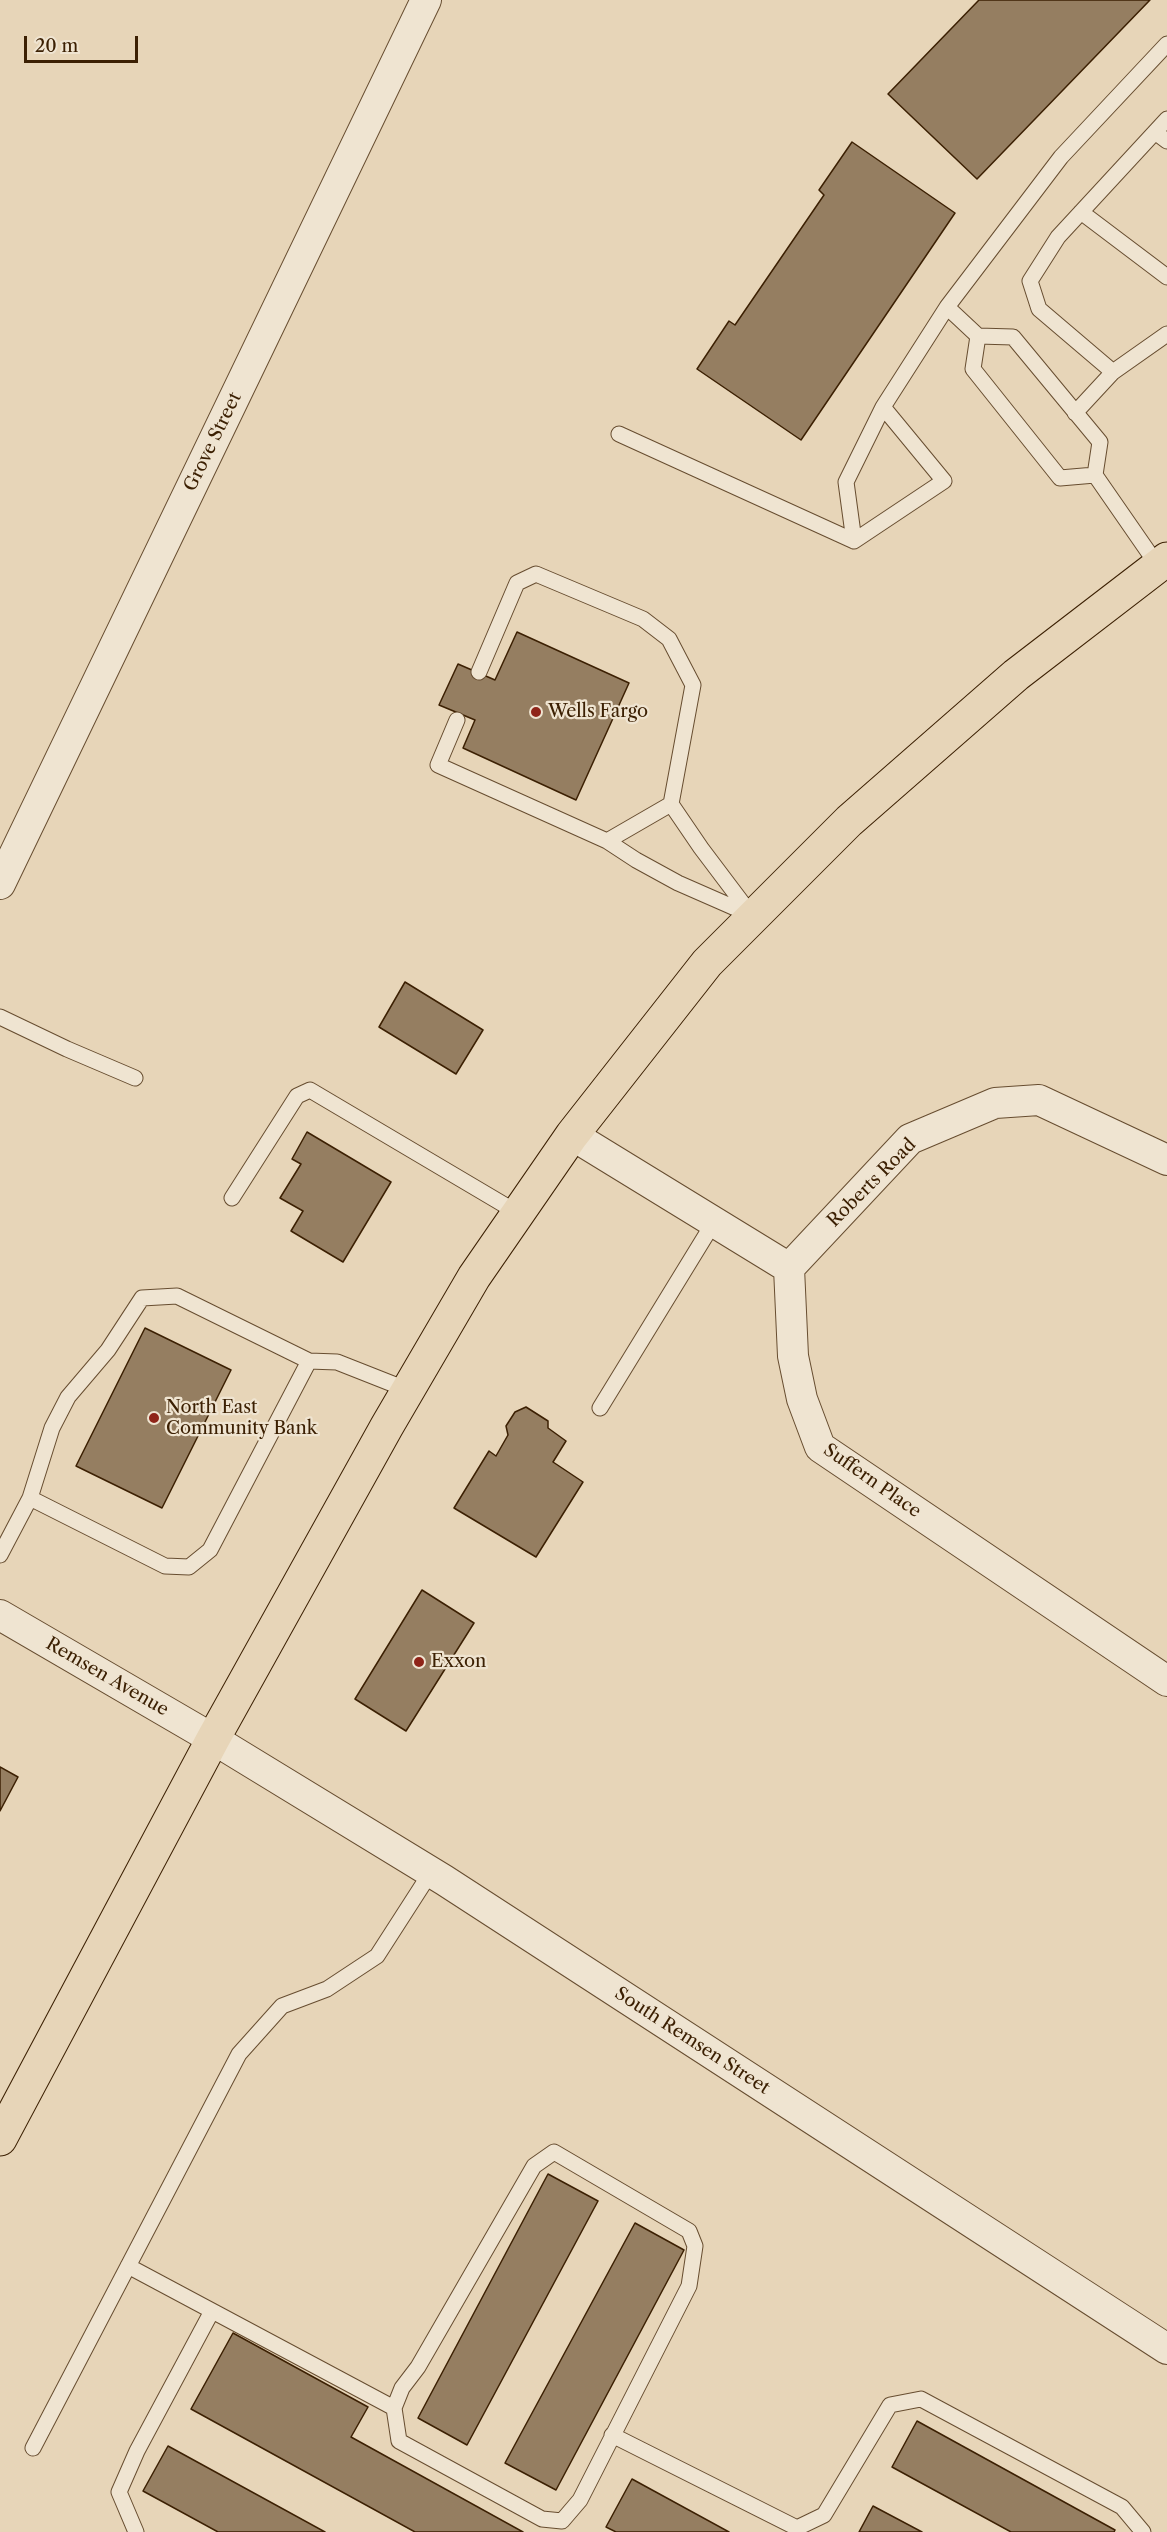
<!DOCTYPE html>
<html>
<head>
<meta charset="utf-8">
<style>
  body { margin:0 }
  #map { position:relative; width:1167px; height:2532px; overflow:hidden; background:#e7d5b8; font-family:"Libre Caslon Text",serif }
  canvas { display:block }
  .scale { position:absolute; left:24px; top:36px; width:114px; height:27px; box-sizing:border-box; border:3px solid #3c2003; border-top:0; padding-left:8px; font-size:18px; line-height:21px; white-space:nowrap; color:#3c2003; -webkit-text-stroke:4px #efe4d1; paint-order:stroke }
</style>
</head>
<body>
<div id="map">
<canvas width="1167" height="2532"></canvas>
<div class="scale">20 m</div>
</div>
<script>
const ctx = document.querySelector('canvas').getContext('2d');
ctx.lineJoin = 'round';
function paint(path, color) { ctx.fillStyle = color; ctx.fill(path, 'evenodd'); }
function stroke(path, color, width, dash) { ctx.strokeStyle = color; ctx.lineWidth = width; ctx.lineCap = dash ? 'butt' : 'round'; ctx.setLineDash(dash || []); ctx.stroke(path); }
function drawText(font, color, halo, rows, align = 'center') {
  ctx.font = font + ' "Libre Caslon Text",serif'; ctx.lineWidth = 4.5; ctx.setLineDash([]); ctx.textBaseline = 'middle'; ctx.strokeStyle = halo; ctx.fillStyle = color; for (const [text, x, y, turn = 0] of rows) {
    ctx.save(); ctx.translate(x, y); ctx.rotate((+turn || 0) * Math.PI / 180); ctx.textAlign = isNaN(turn) ? turn : align; if (halo) ctx.strokeText(text, 0, 0); ctx.fillText(text, 0, 0); ctx.restore();
  }
}
const building = new Path2D(`
  M979,0H1150L977,179L888,94Z
  M852,142L955,213L801,440L697,369L729,321L735,325L824,195L819,190Z
  M517,632L629,683L576,800L463,748L475,720L439,705L458,664L495,680Z
  M405,982L483,1030L456,1074L379,1027Z
  M307,1132L391,1182L343,1262L291,1231L303,1211L280,1198L301,1164L292,1159Z
  M145,1328L231,1370L162,1508L76,1466Z
  M526,1407L548,1421V1428L566,1441L553,1462L583,1482L536,1557L454,1508L489,1451L496,1456L508,1435L506,1426L515,1412Z
  M422,1590L474,1623L406,1731L355,1699Z
  M0,1767L18,1777L0,1811Z
  M548,2174L598,2201L467,2445L418,2418Z
  M635,2223L684,2250L556,2490L505,2463Z
  M233,2333L368,2407L351,2437L523,2532H415L191,2409Z
  M917,2421L1115,2530L1114,2532H1011L892,2467Z
  M168,2446L325,2532H218L143,2491Z
  M632,2479L729,2532H616L606,2527Z
  M873,2506L922,2532H859Z`);
const lane = new Path2D(`
  M1155,132L1167,141
  M1081,212L1167,277
  M978,336L973,369L1060,478L1095,475
  M1113,372L1039,309L1030,281L1058,237L1167,119
  M1075,413L1113,372L1167,334
  M619,434L854,541L944,481L883,407L947,307
  M854,541L846,482L883,407
  M1158,566L1095,475L1100,442L1013,337L978,336L947,307L1061,157L1167,44
  M479,672L517,583L536,574L643,619L669,639L693,685L671,804L701,848L753,917
  M457,720L438,765L607,841L636,860L678,883L751,915
  M607,841L671,804
  M0,1017L67,1049L135,1078
  M232,1198L297,1096L310,1090L518,1213
  M600,1408L714,1222
  M30,1498L165,1566L189,1567L210,1550L309,1361
  M0,1555L30,1498L52,1428L68,1397L108,1350L142,1298L177,1296L309,1361L337,1362L408,1390
  M128,2266L394,2408L402,2388L418,2367L534,2166L554,2152L689,2231L695,2246L689,2286L580,2500L562,2521L542,2519L399,2441L394,2408
  M612,2435L797,2528L824,2515L890,2405L921,2399L1122,2507L1143,2532
  M33,2448L239,2054L282,2006L327,1989L377,1956L431,1872
  M136,2532L119,2492L137,2451L212,2311`);
const street = new Path2D(`
  M0,884L426,0
  M572,1135L789,1268L793,1356L802,1399L820,1447L1167,1681
  M789,1268L910,1139L995,1103L1039,1100L1167,1160
  M0,1615L213,1739L444,1880L1167,2349`);
const primary = new Path2D(`
  M0,2139L213,1739L387,1426L474,1277L572,1135L707,963L849,821L1016,675L1167,559`);
const markers = [
  [536,712,6,"#8f2418"],
  [154,1418,6,"#8f2418"],
  [419,1662,6,"#8f2418"]
];
const streetNames = [
  ["Grove Street",213,442,-64],
  ["Roberts Road",872,1183,-45],
  ["Suffern Place",872,1481,35],
  ["Remsen Avenue",107,1677,30],
  ["South Remsen Street",692,2041,33]
];
const poiNames = [
  ["Wells Fargo",548,712],
  ["North East",166,1408],
  ["Community Bank",166,1429],
  ["Exxon",431,1662]
];
paint(building, '#957e61');
stroke(building, '#3c2003', 1.5);
stroke(lane, '#674d30', 17);
stroke(street, '#674d30', 32);
stroke(primary, '#3c2003', 35);
stroke(lane, '#efe4d1', 15);
stroke(street, '#efe4d1', 30);
stroke(primary, '#e7d5b8', 33);
for (const [x, y, r, color] of markers) { const dot = new Path2D(); dot.arc(x, y, r, 0, 2 * Math.PI); ctx.fillStyle = color; ctx.fill(dot); stroke(dot, '#efe4d1', 2); }
drawText('18px', '#3c2003', '#efe4d1', streetNames);
drawText('18px', '#3c2003', '#efe4d1', poiNames, 'left');
</script>
</body>
</html>
